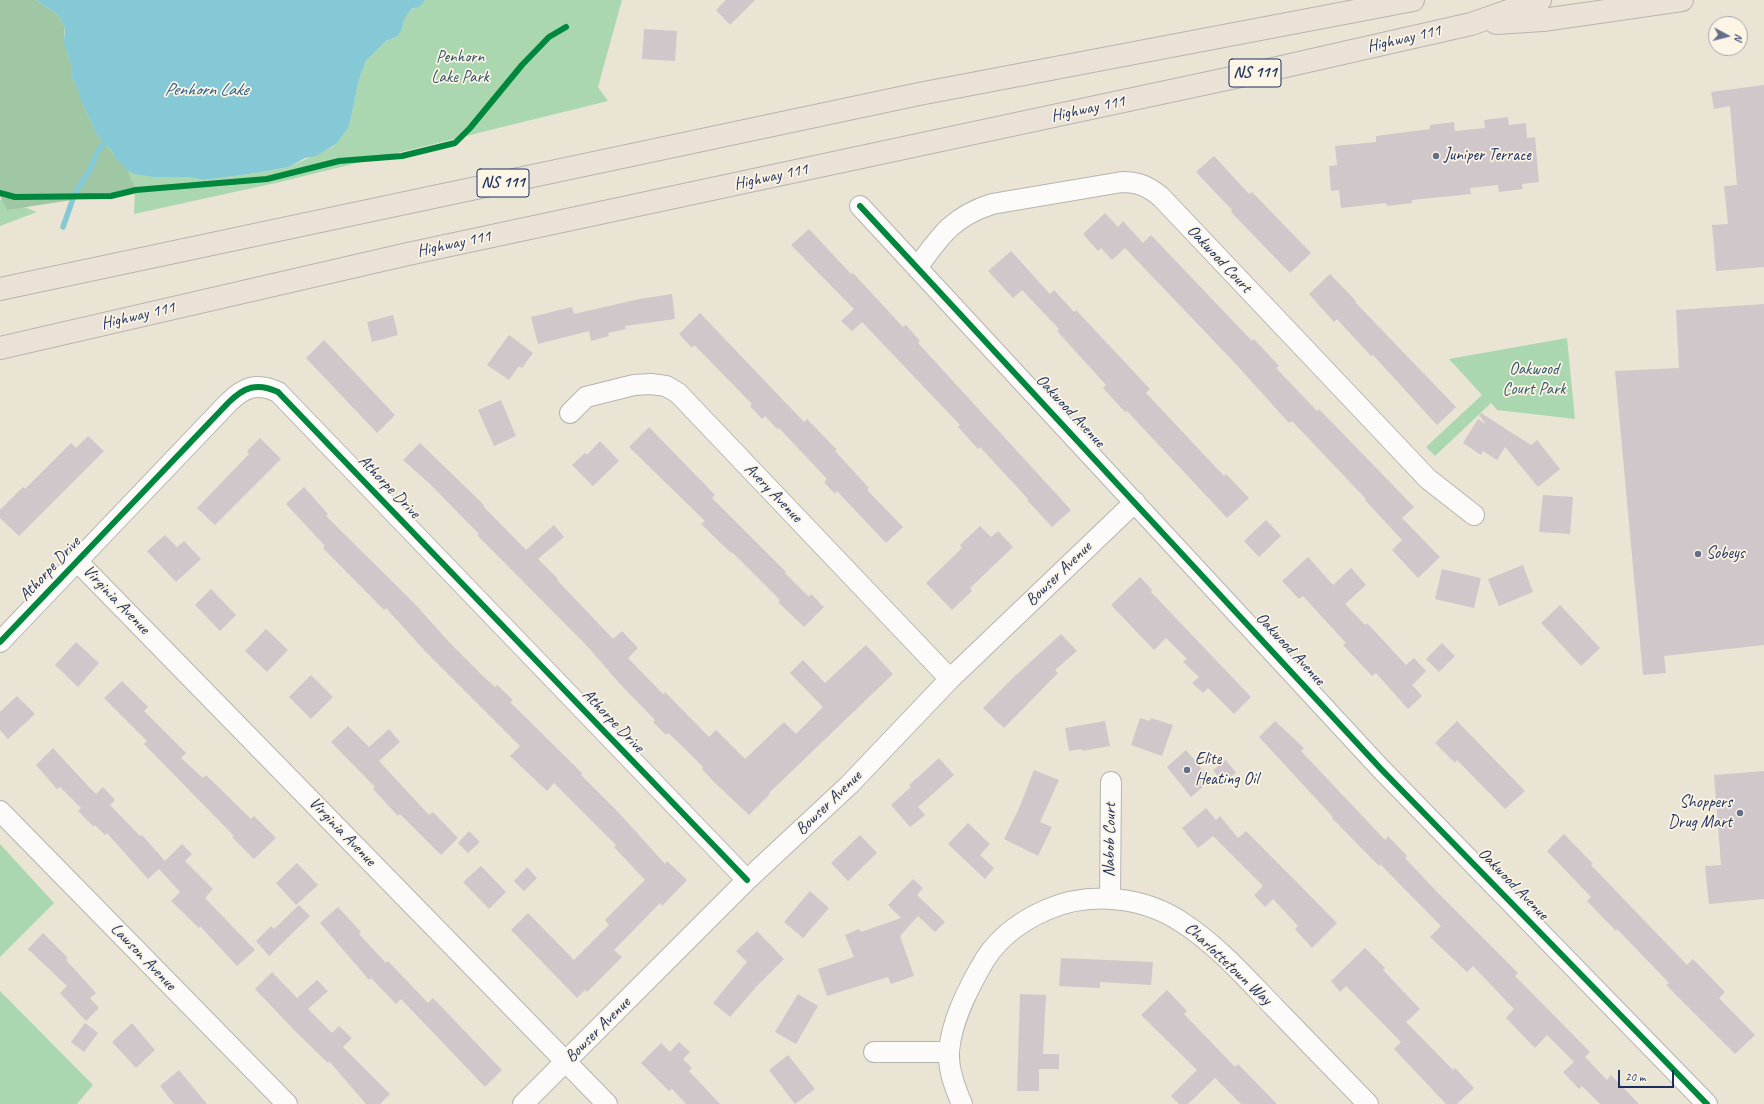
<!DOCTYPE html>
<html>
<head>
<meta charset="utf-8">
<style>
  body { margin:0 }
  #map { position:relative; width:1764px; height:1104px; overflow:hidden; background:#eae4d4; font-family:Caveat,sans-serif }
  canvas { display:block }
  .north { position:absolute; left:1708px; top:16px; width:40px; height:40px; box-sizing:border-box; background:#fcf5e5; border:1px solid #a2a6af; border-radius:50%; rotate:97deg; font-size:11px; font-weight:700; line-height:16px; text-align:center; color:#1b2f5e }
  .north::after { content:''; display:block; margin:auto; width:14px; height:18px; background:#636e87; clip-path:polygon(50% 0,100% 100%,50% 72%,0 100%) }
  .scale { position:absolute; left:1618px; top:1070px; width:56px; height:18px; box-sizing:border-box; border:2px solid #1b2f5e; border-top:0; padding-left:5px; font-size:12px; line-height:14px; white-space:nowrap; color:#1b2f5e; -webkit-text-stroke:3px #fcf5e5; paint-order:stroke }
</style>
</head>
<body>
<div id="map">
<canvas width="1764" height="1104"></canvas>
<div class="north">N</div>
<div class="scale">20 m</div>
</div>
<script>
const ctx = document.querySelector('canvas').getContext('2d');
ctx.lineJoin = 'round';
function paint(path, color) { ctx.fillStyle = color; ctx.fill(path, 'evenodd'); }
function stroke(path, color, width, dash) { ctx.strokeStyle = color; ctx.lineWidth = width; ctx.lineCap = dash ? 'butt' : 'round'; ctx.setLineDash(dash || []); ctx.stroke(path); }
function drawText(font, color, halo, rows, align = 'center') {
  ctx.font = font + ' Caveat,sans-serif'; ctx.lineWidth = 3.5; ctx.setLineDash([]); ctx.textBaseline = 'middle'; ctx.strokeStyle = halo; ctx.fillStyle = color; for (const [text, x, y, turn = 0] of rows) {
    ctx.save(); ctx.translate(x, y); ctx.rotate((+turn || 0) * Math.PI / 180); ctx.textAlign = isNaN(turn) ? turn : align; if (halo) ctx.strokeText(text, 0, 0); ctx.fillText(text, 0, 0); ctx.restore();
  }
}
const green = new Path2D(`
  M0,0H36L154,177H187L204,180L249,174L289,167L334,146L349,127L359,79L366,61L386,41L398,36L402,29L404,20L410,11L425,0H622L598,87L608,101L280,182L134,214L135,190L24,207L37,212L0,226V200H2L0,196Z
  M1567,338L1575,419L1497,410L1491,403L1435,456L1426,447L1482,395L1449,359Z
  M0,844L54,903L0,957Z
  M0,991L93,1085L77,1104H0Z`);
const forest = new Path2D(`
  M0,0H36L58,15L65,27L64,34L67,54L71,65L72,79L77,87L86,112L97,135L127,170L136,190L7,210L0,196Z`);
const water = new Path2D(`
  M36,0H425L419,7L413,8L410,11L404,20L402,29L398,36L386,41L366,61L359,79L349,127L336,144L316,156L305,158L289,167L249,174L204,180L187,177H154L134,174L127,170L116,159L112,151L97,135L81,100L77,87L72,78L71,65L64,43L65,27L58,15Z`);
const stream = new Path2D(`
  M63,227L75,193L89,171L98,151L108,138`);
const building = new Path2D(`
  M726,0H755L730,25L716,10Z
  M644,29L677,31L675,61L642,59Z
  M1764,85V267L1716,271L1712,225L1728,224L1724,186L1737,185L1730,106L1714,109L1711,92Z
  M1508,117L1509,125L1526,123L1527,138L1535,137L1539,182L1522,184L1523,189L1499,192L1498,185L1470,188L1471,194L1412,200V203L1387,206L1386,203L1341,208L1339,190L1331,191L1329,166L1337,165L1335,146L1376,142V136L1430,129V125L1454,122L1455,131L1485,128L1484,120Z
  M1214,156L1249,194L1252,192L1311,253L1290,273L1231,212L1232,210L1196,172Z
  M1105,213L1118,227L1123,221L1143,243L1151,235L1252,341L1254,339L1279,366L1276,368L1317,411L1319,409L1414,507L1402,518L1440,557L1418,578L1392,550L1402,540L1365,500L1366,499L1292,421L1289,423L1232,360L1125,248L1112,260L1101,248L1098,251L1083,234Z
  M809,229L851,274L853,273L903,327L906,325L920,341L918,343L1071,510L1052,527L1027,500L1028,499L980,447L978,449L958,427L960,425L862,322L852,331L841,321L854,309L791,245Z
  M1011,251L1050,294L1054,290L1074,312L1076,310L1150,389L1146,393L1224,476L1226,474L1249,498L1227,518L1127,411L1125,412L1103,388L1106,385L1057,331L1059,329L1022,290L1013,298L988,271Z
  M1330,274L1356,301L1355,302L1456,407L1437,425L1373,355L1371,356L1337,319L1334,322L1309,294Z
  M672,294L675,319L625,326L626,329L608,333L609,336L591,341L589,331L538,344L531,317L572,307L574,314L639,299Z
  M1764,304V645L1664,656L1666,673L1643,675L1615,371L1679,368L1676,310Z
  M700,313L804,422L807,419L837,450L835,451L869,488L867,490L903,527L886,543L837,491L835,494L824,482L827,479L779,428L777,429L765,416L762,419L750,406L752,404L707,358L694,345L692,348L679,334Z
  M393,315L398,335L372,342L367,322Z
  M509,335L533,353L522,368L519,366L509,380L487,365Z
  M324,340L395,415L377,433L306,358Z
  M501,400L516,436L494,446L478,410Z
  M1481,413L1531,445L1537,440L1560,469L1538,487L1505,447L1497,460L1483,451L1481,455L1463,443L1478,419L1486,424L1479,415Z
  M649,427L715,495L712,498L786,572L785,573L809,597L811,594L824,607L804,627L778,602L780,600L732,552L731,553L701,524L705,521L629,447Z
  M88,436L104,451L19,536L0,518V510L23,487L25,489L71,443L76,448Z
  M260,438L281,459L215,525L197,508L249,454L247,451Z
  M600,441L619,461L593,486L572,465L585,453L587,455Z
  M420,443L484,505L483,506L526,550L554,525L564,537L538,559L558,579L557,580L613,639L622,631L638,648L628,658L663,694L665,692L709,737L716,730L745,759L784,722L796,734L823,707L790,673L803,660L825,683L866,645L893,674L769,793L770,794L749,815L714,782L702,769L703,767L682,746L668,733L666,735L653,722L655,720L620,684L587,646L486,544L477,535L479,534L431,485L403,460Z
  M304,487L328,514L326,516L414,603L449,642L484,677L495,687L497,685L513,700L510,702L582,773L581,775L619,813L665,864L667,861L687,880L662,906L660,903L614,950L622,957L587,992L585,990L577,998L511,930L528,913L574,960L609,925L605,920L645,880L614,847L616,845L554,783L547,791L510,756L520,746L425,651L386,608L384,610L323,548L325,546L286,504Z
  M1543,495L1573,497L1570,534L1539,532Z
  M1266,520L1281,536L1259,557L1244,541Z
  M980,526L991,537L998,531L1013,547L970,588L972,591L952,610L926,583L962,548L960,545Z
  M165,535L177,547L184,541L201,559L176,582L147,551Z
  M1308,557L1333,585L1351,568L1366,585L1345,604L1365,625L1367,623L1406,665L1414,658L1426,671L1412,685L1422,696L1408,709L1376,673L1372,676L1343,645L1346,643L1303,596L1299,599L1282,581Z
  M1523,565L1533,592L1499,606L1488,579Z
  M1442,569L1481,578L1474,608L1435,599Z
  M1140,577L1152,590L1151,592L1251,697L1234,714L1208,688L1203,693L1192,683L1199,677L1183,662L1187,659L1166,638L1154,650L1111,605Z
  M211,589L236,615L220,631L195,605Z
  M1560,605L1600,648L1581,666L1541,623Z
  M266,629L288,650L267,672L245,651Z
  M1061,634L1077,651L1055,670L1058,673L1004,728L983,708L1015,676Z
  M76,642L99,663L78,687L55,665Z
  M1442,643L1455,656L1439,672L1426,659Z
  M311,675L333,697L311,719L289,697Z
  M122,681L148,707L144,711L186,753L181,758L203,778L206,775L251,819L254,816L276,838L254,859L232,837L234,836L144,744L147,741L104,698Z
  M17,696L35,714L8,739L0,730V712Z
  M1140,718L1150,721L1151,718L1173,725L1162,756L1131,745Z
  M1105,721L1110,746L1082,751L1081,749L1069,751L1065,728Z
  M1275,721L1304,748L1301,751L1385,840L1388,836L1407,856L1405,858L1439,894L1518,973L1515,976L1590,1052L1585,1057L1607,1080L1611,1075L1639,1104H1600L1582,1086L1579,1089L1563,1072L1574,1062L1547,1035L1535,1048L1506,1018L1514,1009L1473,966L1467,972L1430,937L1441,926L1380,864L1379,866L1332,818L1333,817L1259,737Z
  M1457,721L1525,791L1505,809L1457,760L1455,763L1435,743Z
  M348,726L369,747L389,729L400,742L379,761L429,815L433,812L458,838L441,855L400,814L398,816L373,789L375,787L331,742Z
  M53,748L88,786L96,794L103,787L115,800L110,805L140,836L142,835L165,861L182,844L192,854L185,861L213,889L205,898L255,950L237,966L200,926L199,928L171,901L180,892L159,869L148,879L107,833L105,835L95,825L94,827L78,811L81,808L60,787L57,789L36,765Z
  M1186,750L1211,780L1191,797L1167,767Z
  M939,758L954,775L918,807L925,815L910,827L891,805L911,787L909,785Z
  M1226,760L1236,773L1223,783L1213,770Z
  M1034,770L1059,780L1040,822L1052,827L1038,856L1004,839L1020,806Z
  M1764,771V899L1709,904L1705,866L1721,865L1714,775Z
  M1206,808L1216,820L1220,816L1238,838L1246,831L1337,923L1312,948L1295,929L1298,926L1273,899L1265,907L1254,895L1263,886L1213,836L1198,848L1182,828Z
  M968,823L990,844L980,855L994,868L985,879L948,844Z
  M469,831L480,842L468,853L458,843Z
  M1564,834L1593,864L1591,865L1687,965L1693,959L1725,992L1719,998L1755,1035L1735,1054L1666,985L1669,983L1617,929L1616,931L1587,901L1591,897L1547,851Z
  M860,835L877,853L848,881L831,863Z
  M297,863L318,885L296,905L276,883Z
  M481,866L506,892L489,909L463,882Z
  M527,867L537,878L524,891L514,881Z
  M913,879L923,888L917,895L945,922L935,932L918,916L900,936L914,976L891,984L888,977L827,996L818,969L854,957L845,935L859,929L861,932L901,918L888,905Z
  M810,891L829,908L803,938L784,922Z
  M299,905L310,916L269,956L256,941L271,926L274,929Z
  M338,907L361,932L359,934L386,963L388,961L428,1003L433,998L502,1070L485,1087L401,999L396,1004L371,978L369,980L320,923Z
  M757,931L784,959L757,986L730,1017L713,1003L747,962L736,951Z
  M43,933L68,958L66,960L96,993L90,998L99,1008L86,1021L60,993L67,986L28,949Z
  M1365,948L1385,968L1383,970L1420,1009L1406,1022L1453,1070L1455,1068L1474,1088L1457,1104H1446L1394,1049L1401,1042L1346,986L1340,992L1331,981Z
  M1061,958L1153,962L1151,985L1100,982V988L1059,986Z
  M272,972L297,998L317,980L328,991L308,1009L332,1033L339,1026L352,1038L343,1047L390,1094L380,1104H366L329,1061L328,1063L297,1033L255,989Z
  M1167,990L1187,1011L1184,1014L1235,1067L1238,1064L1277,1104H1241L1215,1078L1188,1104H1179L1171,1096L1197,1070L1141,1015Z
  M798,994L818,1006L796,1044L775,1032Z
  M1020,994L1046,995L1043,1054H1059V1069H1039V1091H1017Z
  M85,1023L98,1033L84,1052L71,1042Z
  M132,1023L155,1050L136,1068L112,1042Z
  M679,1042L690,1052L683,1059L692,1068L689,1071L720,1104H686L672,1089L669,1091L641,1063L661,1043L670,1052Z
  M788,1055L815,1089L795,1104L769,1070Z
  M179,1070L207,1104H174L160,1086Z`);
const minor = new Path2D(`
  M860,206L1381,769L1707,1104
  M917,268C940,236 952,217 992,204L1122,182C1138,182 1148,186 1161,197L1428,479L1474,515
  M570,413L586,397L634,385L651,384L666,386L678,393L950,679
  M77,561L607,1104
  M0,642L228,403C244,387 257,382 278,392L747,880
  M0,811L287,1104
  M1110,898L1111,782
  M874,1052H949
  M523,1104L747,880L849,785L950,679L1135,502
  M962,1104C955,1088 948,1070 949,1052C951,1023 966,993 980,968C994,941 1019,922 1046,910C1089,891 1143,896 1183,923C1218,946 1246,978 1275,1008C1306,1040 1337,1072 1368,1104`);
const highway = new Path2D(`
  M1496,23L1543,20L1682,0
  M0,289L919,94L1413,0
  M0,348L408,254L1264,71L1471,24L1540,0`);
const cycleway = new Path2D(`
  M0,193L15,197L111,196L136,190L267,179L339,161L402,156L455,143L470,128L522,65L549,37L566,27
  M860,206L1381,769L1707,1104
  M0,642L228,403C244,387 257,382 278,392L747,880`);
const markers = [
  [1436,156,4,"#636e87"],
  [1698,554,4,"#636e87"],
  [1187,770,4,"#636e87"],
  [1740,813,4,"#636e87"]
];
const shields = [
  [1255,73,52],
  [503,183,52]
];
const shieldNames = [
  ["NS 111",1255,73],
  ["NS 111",503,183]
];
const streetNames = [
  ["Highway 111",1404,39,-13],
  ["Highway 111",1088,109,-12],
  ["Highway 111",771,177,-12],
  ["Highway 111",454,244,-12],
  ["Oakwood Court",1219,259,47],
  ["Highway 111",138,316,-13],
  ["Oakwood Avenue",1070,411,47],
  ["Athorpe Drive",389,487,46],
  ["Avery Avenue",773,493,46],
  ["Athorpe Drive",50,569,-47],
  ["Bowser Avenue",1059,574,-44],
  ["Virginia Avenue",116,600,46],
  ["Oakwood Avenue",1290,649,47],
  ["Athorpe Drive",613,721,46],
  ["Bowser Avenue",829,803,-44],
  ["Virginia Avenue",342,832,46],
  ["Nabob Court",1110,840,-89],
  ["Oakwood Avenue",1513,884,46],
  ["Lawson Avenue",143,957,46],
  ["Charlottetown Way",1228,964,43],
  ["Bowser Avenue",598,1030,-45]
];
const parkNames = [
  ["Penhorn",460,58],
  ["Lake Park",460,78],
  ["Oakwood",1534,370],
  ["Court Park",1534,390]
];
const poiNames = [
  ["Juniper Terrace",1444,156],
  ["Sobeys",1706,554],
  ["Elite",1195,760],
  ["Heating Oil",1195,780],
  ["Shoppers",1732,803,"right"],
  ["Drug Mart",1732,823,"right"]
];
const waterNames = [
  ["Penhorn Lake",206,90]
];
paint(green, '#abd7b0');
paint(forest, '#9fc7a4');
paint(water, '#84c9d5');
stroke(stream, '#84c9d5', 5.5);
paint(building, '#cfc7ca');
stroke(minor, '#b6b4af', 22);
stroke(highway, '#b6b4af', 24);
stroke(minor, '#fcfbf9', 20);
stroke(highway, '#ebe2d7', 22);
stroke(cycleway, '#00873e', 6);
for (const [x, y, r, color] of markers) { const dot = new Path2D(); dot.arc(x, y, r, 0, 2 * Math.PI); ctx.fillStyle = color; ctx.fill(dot); stroke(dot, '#fcf5e5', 1.5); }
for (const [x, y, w] of shields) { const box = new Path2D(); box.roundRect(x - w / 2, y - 14, w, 28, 3); ctx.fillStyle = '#fcf5e5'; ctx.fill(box); stroke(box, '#1b2f5e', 1); }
drawText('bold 16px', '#1b2f5e', null, shieldNames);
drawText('17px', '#1b2f5e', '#fcf5e5', streetNames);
drawText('17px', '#32566b', '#fcf5e5', parkNames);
drawText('17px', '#1b2f5e', '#fcf5e5', poiNames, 'left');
drawText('italic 18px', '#2d5a82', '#fcf5e5', waterNames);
</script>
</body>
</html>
